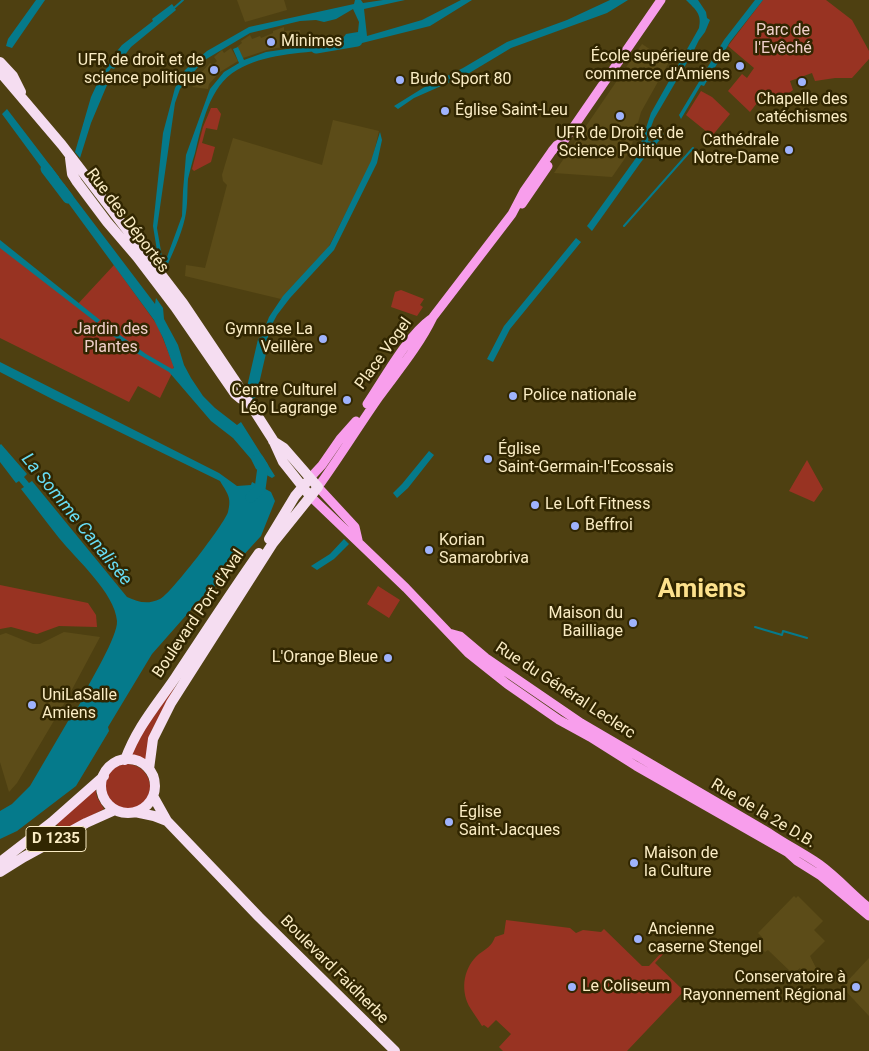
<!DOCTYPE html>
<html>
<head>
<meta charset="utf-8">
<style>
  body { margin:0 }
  canvas { display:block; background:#4e4011 }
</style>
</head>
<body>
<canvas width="869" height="1051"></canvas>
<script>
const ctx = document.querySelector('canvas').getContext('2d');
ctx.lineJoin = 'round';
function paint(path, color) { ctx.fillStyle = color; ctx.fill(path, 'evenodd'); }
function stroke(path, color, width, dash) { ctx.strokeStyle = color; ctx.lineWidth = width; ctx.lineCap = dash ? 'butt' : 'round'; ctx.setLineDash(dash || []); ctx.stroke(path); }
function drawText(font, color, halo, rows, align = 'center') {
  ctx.font = font + ' Roboto,sans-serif'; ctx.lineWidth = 5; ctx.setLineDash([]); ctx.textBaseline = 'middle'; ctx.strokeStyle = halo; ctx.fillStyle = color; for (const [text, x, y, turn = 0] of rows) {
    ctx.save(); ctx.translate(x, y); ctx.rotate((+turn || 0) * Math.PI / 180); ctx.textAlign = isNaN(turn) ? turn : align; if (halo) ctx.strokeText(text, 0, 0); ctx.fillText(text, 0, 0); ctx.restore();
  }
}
const built = new Path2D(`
  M237,0H284L287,10L245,22Z
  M284,27V31L300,30L302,43L267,50L243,58L237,47L242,43L241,41L250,35L252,39L260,36L261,38L273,33V31Z
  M642,44L669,62L641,112L630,151L612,177L554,173Z
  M231,48L238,61L220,72L209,84L208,89L192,87L204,74H200L210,63L213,65L217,61L214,57L222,50L224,53Z
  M333,120L379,131L372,161L328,248L281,299L185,276L186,265L205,268L227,185L223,181L222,175L233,138L322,165Z
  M64,632L100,637L68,697L17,783L9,792L0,762V635L6,633L33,644H40Z
  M794,896L796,898L798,896L823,921L814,930L825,941L810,956L817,970L809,979L802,973L800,968L793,974L768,950L765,952L755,942L757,939L758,941L762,937L758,933Z
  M869,958V1016L842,987Z`);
const green = new Path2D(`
  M763,0H826L852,20L869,51V59L852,78H835L815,81L812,73L790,81L793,90L780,100L767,90L750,112L728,91L742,74L747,78L754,68L728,46Z
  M701,91L712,97L730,114L712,136L686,115Z
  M211,108H217L221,114L217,130L206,128L202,143L215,147L211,162L194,171L192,169L203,127Z
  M0,242L76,306L114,265L158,326L173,364L174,369L160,398L138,386L129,402L0,338Z
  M401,290L424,299L420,305L423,307L417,316L391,307L395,292Z
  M807,460L823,489L814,502L789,491Z
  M0,585L88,603L96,615L97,627L59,626L37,634L11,627L0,629Z
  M378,586L400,600L389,618L367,604Z
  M177,683L151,732L148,743L146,761L131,756L137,740Z
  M104 787a23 23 0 1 1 46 0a23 23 0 1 1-46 0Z
  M95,787L97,797L104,809L64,830L56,824Z
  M506,920L570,928L576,933L583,930L601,932L604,929L642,966H649L663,951L664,953L655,963L684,991L627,1051H503L499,1047L511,1034L496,1020L488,1028L484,1025L482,1026C478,1019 473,1013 469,1006C460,988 464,967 479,954C486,949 492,946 495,937L504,934Z`);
const water = new Path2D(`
  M36,0H45L12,48L6,46L8,39Z
  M355,0H361L363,3L383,0H405L364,9L367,36L422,20L461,0H472L430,26L342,48L341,41L346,34L358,32L359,22L353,9L336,19L324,22L316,20L300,21L250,33L203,61L180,89L175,103L157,228L162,257L164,259L167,257L182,216L183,191L186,155L210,89L224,72L239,63L233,49L238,47L244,60L266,52L329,43L330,50C299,53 264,54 237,70C209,86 202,125 195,153C192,162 190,171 188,179C187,192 188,205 185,218C181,236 172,254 165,271L159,263L153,226L163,133L175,88L185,70L207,51L249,27L354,4Z
  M610,0H628L607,13L511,48L466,75L414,98L398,109L394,106L423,88L463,68L507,42L567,20Z
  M686,0H698L706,12L707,18L710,20L705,32L699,40L692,54L654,119L651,127L648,141L652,142L661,132L664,135L641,162L592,231L587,226L636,158L651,113L699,28C702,14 696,10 686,0Z
  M755,0H763L730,42L704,86L701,85L681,119L679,115L724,40Z
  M172,4L176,10L131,47L114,69L111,68L108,73L110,75L103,74L114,57L113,56L122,45L153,21L152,19Z
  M98,82L107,85L91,123L80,158L75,152L91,97Z
  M7,109L59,177L52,182L2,114Z
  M380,132L382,140L377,163L334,250L290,298L277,315L270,328L263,357L257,356L264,330L269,317L283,296L330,245L371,161Z
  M64,184L155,304L156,298L163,308L164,319L178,345L184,365L191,378L203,396L215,408L237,425L241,422L275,476L272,478L256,469L251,459L233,438L211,421L169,372L138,354L99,326L102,322L146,354L172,369L174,368L163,338L154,320L58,189Z
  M576,238L581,242L510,329L493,362L487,359L504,326Z
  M0,240L100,320L97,323L0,248Z
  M0,362L219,473L237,486L251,485L252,482L271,492L275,501L261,536L207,595H204L152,654L108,727L109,731L76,786L17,831L0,839V811L12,804L30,786L71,716H73L83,698L82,697C90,682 118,636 117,621C115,593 76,559 59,538C46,522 34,505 21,489L24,487L19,481L16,483L0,462V445L1,444L27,474L24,477L29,483L32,481L127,597C138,602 147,605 160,599C170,595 225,523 228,512C232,497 227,493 220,481L54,400L0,372Z
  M429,451L434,455L408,488L397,498L393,493L402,484Z
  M344,539L349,544L334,559L317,570L311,566L330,554Z`);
const stream = new Path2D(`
  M174,8L183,0
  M102,85L106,73
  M624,226L693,148
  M755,627L782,635L783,631L807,638`);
const river = new Path2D(`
  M316,48L357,41
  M46,169L68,198
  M251,394L263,342
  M251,497L260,489L263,467L258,459`);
const secondary = new Path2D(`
  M559,148L661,0
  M522,204L548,166
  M367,404C384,379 407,336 431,319
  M310,478L322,465L340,439L356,421
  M310,496L406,588L468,653L507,684L559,720L590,737L636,766L787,852L797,861L821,876L869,916
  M358,540L355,527L318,487C339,458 358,427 379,397C398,371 419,346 433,317L512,214L524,191L552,151L557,145L561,143
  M449,633L460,636L486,658L581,723L769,833C785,844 803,853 819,864C837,877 852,894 869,908`);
const primary = new Path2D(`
  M0,62L13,76L21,92
  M0,72L62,145L183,303L234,379L273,440L283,462L310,496
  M70,158L72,174L77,182L107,222L137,257L175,307L235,394L241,399
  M269,539L295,496L306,483
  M101 786a27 27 0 1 1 54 0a27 27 0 1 1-54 0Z
  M125,760C137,727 156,706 175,678C203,636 230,594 259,553
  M149,769L153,739L171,703L273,543L318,487L284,448L273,441
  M153,796L167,821L259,917L395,1051
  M135,812L154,816L167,821
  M0,862L52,822L104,776
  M0,872L24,857L86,823L115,810`);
const markers = [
  [271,42,5,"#9fb3fd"],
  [740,66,5,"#9fb3fd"],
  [214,70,5,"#9fb3fd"],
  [400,80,5,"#9fb3fd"],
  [802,82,5,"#9fb3fd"],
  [445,111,5,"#9fb3fd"],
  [620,116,5,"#9fb3fd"],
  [789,150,5,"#9fb3fd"],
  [323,339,5,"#9fb3fd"],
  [513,396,5,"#9fb3fd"],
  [347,400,5,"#9fb3fd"],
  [488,459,5,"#9fb3fd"],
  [535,505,5,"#9fb3fd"],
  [575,526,5,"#9fb3fd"],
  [429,550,5,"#9fb3fd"],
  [633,623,5,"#9fb3fd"],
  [388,658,5,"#9fb3fd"],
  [32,705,5,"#9fb3fd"],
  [449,822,5,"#9fb3fd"],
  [634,863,5,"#9fb3fd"],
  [638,939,5,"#9fb3fd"],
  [572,987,5,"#9fb3fd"],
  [856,987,5,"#9fb3fd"]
];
const shields = [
  [56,839,60]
];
const shieldNames = [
  ["D 1235",56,839]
];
const parkNames = [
  ["Parc de",783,31],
  ["l'Evêché",783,49],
  ["Jardin des",111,330],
  ["Plantes",111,348]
];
const poiNames = [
  ["Minimes",281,42],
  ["École supérieure de",730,57,"right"],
  ["commerce d'Amiens",730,75,"right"],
  ["UFR de droit et de",204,61,"right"],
  ["science politique",204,79,"right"],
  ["Budo Sport 80",410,80],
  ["Chapelle des",802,100,"center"],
  ["catéchismes",802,118,"center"],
  ["Église Saint-Leu",455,111],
  ["UFR de Droit et de",620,134,"center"],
  ["Science Politique",620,152,"center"],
  ["Cathédrale",779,141,"right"],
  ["Notre-Dame",779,159,"right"],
  ["Gymnase La",313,330,"right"],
  ["Veillère",313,348,"right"],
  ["Centre Culturel",337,391,"right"],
  ["Léo Lagrange",337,409,"right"],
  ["Police nationale",523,396],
  ["Église",498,450],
  ["Saint-Germain-l'Ecossais",498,468],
  ["Le Loft Fitness",545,505],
  ["Beffroi",585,526],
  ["Korian",439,541],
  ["Samarobriva",439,559],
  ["Maison du",623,614,"right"],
  ["Bailliage",623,632,"right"],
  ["L'Orange Bleue",378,658,"right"],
  ["UniLaSalle",42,696],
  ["Amiens",42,714],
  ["Église",459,813],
  ["Saint-Jacques",459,831],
  ["Maison de",644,854],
  ["la Culture",644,872],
  ["Ancienne",648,930],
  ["caserne Stengel",648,948],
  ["Conservatoire à",846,978,"right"],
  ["Rayonnement Régional",846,996,"right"],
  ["Le Coliseum",582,987]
];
const streetNames = [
  ["Rue des Déportés",127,221,53],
  ["Place Vogel",384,354,-54],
  ["Boulevard Port d'Aval",199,614,-56],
  ["Rue du Général Leclerc",565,691,33],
  ["Rue de la 2e D.B.",763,814,31],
  ["Boulevard Faidherbe",334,970,45]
];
const waterNames = [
  ["La Somme Canalisée",76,520,51]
];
const townNames = [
  ["Amiens",702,590]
];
paint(built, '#5c4c18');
paint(green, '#983322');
paint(water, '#057a8b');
stroke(stream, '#057a8b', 2);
stroke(river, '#057a8b', 11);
stroke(secondary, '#f89eec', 9);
stroke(primary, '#f5ddf1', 10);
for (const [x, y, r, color] of markers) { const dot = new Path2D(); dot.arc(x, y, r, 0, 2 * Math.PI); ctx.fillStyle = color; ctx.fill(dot); stroke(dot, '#312601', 2); }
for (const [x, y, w] of shields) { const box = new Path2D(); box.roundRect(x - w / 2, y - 12.5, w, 25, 4); ctx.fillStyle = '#312601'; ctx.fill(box); stroke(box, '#faecc4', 1); }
drawText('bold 15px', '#faecc4', null, shieldNames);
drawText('16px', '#efcfc9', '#312601', parkNames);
drawText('16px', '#faecc4', '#312601', poiNames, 'left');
drawText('16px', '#faecc4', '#312601', streetNames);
drawText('italic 18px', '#67dcf3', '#312601', waterNames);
drawText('bold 26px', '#fde18c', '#312601', townNames);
</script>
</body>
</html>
